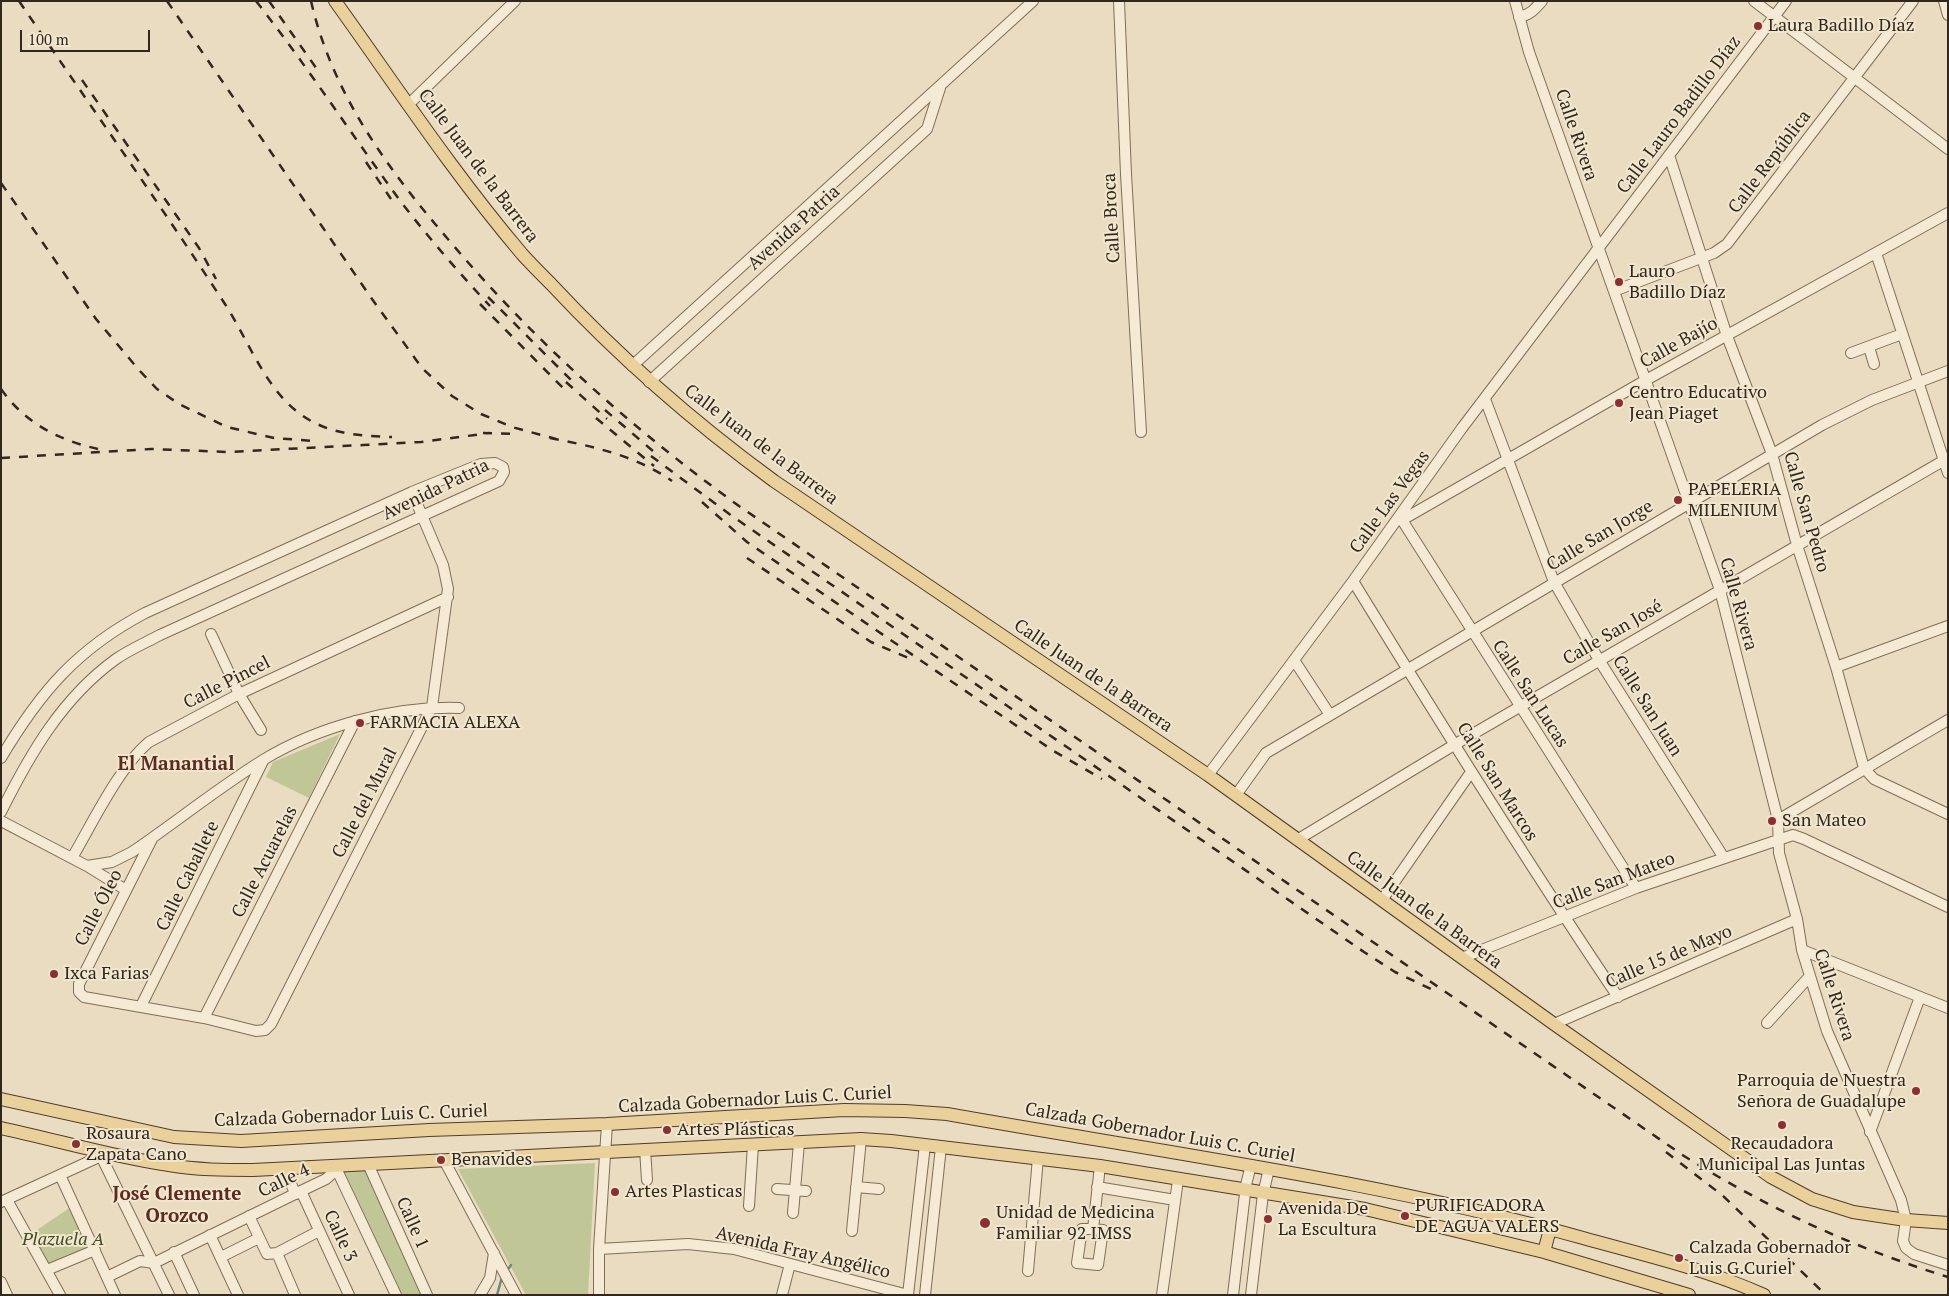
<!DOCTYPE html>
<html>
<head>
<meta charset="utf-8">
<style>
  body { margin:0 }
  #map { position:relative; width:1949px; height:1296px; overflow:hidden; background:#e9dcc1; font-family:"PT Serif",serif }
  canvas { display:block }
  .frame { position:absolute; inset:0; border:2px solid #32271d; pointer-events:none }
  .scale { position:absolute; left:20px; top:30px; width:130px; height:22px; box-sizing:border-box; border:2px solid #32271d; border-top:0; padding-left:6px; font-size:15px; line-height:18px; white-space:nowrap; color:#32271d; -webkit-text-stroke:4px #f1e7cf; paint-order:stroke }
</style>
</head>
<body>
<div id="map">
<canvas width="1949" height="1296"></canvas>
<div class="frame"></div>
<div class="scale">100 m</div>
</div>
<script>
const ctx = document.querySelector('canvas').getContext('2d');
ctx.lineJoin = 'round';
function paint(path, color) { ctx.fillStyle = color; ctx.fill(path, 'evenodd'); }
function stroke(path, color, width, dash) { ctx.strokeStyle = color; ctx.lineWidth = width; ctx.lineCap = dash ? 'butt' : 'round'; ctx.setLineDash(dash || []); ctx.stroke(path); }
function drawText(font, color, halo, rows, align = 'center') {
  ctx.font = font + ' "PT Serif",serif'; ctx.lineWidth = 4; ctx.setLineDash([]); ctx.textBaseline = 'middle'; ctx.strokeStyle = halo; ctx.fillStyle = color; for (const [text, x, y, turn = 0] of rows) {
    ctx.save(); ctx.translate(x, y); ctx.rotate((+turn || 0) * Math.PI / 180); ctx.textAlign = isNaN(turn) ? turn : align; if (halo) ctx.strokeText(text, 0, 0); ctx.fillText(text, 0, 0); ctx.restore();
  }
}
const green = new Path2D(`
  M340,734L309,798L266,777L273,762Z
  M595,1163L588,1295H526L458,1169Z
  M367,1164L425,1295H397L341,1173L358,1166Z
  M74,1205L95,1250L51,1272L31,1234Z`);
const stream = new Path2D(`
  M509,1268L511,1265
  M497,1295L502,1277`);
const minor = new Path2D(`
  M1119,1L1126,174L1141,432
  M1515,1L1529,52L1720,590L1778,820L1779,853L1797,919L1802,950L1827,1031L1901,1200L1906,1220L1903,1241L1906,1248L1914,1254L1948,1265
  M1754,1L1948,149
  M1944,1L1948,15
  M1519,17C1530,15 1535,9 1542,1
  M409,104L515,1
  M1669,155L1727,336L1772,454L1797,545L1836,667L1864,768L1874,779L1948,814
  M1876,253L1948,473
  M1614,291L1714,253L1727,244L1913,1
  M1869,347L1874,364
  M1851,353L1902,334
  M632,366L1033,1
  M649,382L927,129L940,88
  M1485,399L1554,582L1599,660L1724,858
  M1401,515L1402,520L1636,888
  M1402,520L1646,380L1948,213
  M1353,581C1439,721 1526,861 1618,997
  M211,634L239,694L261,730
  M1294,660L1330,715
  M1836,667L1948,626
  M1,758C40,692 77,649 145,613L412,492L481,464L495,463L503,467L504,472L499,481L160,635C145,643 129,650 116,659C62,698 30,754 1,812
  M1208,775L1353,581L1462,428L1786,1
  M1236,795L1266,753L1822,425L1872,400L1948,371
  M1778,820L1948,720
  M1,821L87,866L126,890
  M152,839L79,984V992L84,997L204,1018L256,1031L265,1030L271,1024L432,707L448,589L443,565L412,492
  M1297,840L1454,745L1948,458
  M72,858C92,824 119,767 149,742L239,694L448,597
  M87,866L112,862L132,852C176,822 218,788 263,760C319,726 394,706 459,708
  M1382,900L1471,772
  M1802,950L1948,1008
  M1462,958L1636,888L1793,835L1804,839L1948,907
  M141,1006L263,761
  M204,1018L355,721
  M1767,1023L1810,976
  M1554,1024L1797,919
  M1870,1132L1920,997
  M645,1149L647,1180
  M444,1160L516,1295
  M368,1164L427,1295
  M335,1166L396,1295
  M292,1168C289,1179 290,1184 296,1194
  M60,1175L115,1295
  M856,1187L879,1189
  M1097,1187L1175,1200
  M777,1189L806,1191
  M301,1191L349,1295
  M7,1200L60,1295
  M1,1202L101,1156L169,1295
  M749,1206L753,1145
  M793,1213L799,1143
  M249,1216L267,1254L277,1253L295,1295
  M1093,1229L1103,1230L1098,1265L1077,1263L1082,1229H1093L1100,1166
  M852,1231L861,1139
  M210,1235L238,1295
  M599,1249L688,1244L734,1249L908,1295
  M174,1252L194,1295
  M277,1253L319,1231
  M221,1257L259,1238
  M47,1270L95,1250
  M1028,1271L1038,1158
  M107,1277L140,1261L154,1263L301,1191L326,1179L337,1169
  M1,1282L7,1295
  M480,1295L490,1278L494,1253
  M599,1295V1249L607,1124
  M782,1295L790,1264
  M908,1295L925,1145
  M925,1295L941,1147
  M1162,1295L1178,1180
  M1233,1295L1246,1185L1251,1165
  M1251,1295L1263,1194L1269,1169`);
const major = new Path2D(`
  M335,1C396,86 454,174 522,254C531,264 541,274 551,284C620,358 692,421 774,481L1208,775L1554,1024L1771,1177L1812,1199L1853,1212L1906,1220L1948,1223
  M1,1099L174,1137L241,1141L429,1130L607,1124L844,1110L905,1111L947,1114C1160,1152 1375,1180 1583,1238C1644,1255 1706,1269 1764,1295
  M1,1128C57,1140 113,1157 169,1165C197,1170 225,1170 253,1170L861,1139L891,1141L1100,1166L1365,1209L1544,1252L1689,1295
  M1544,1252L1550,1229`);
const rail = new Path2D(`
  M19,1C87,101 157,200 223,301C247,337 264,387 299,413C326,434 359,436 392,437
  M167,1L372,299L422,368L452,396L481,414L512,427L556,439
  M256,1C307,66 352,135 401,202C429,238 459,273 490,306
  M269,1L319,72
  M311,1C332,93 387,168 447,238C534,341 630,427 739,506L1684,1156C1767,1208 1854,1248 1948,1277
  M82,80L199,248L216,279
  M366,162L391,199
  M1,183L96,319L139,370L157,389L179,404L227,427L274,438L315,441
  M488,297L575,384
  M480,304L568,393
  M566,382L607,419
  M1,389C25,423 58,440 98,449
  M605,410L660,457
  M596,418L654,466
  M483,433L518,434
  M550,438C592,446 637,456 672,481
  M651,456L732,516L1364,952L1395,972L1431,989
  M1,458L151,449L228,452L363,445L421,442L490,433
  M702,502L747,542L1052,750L1102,779
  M747,558L871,642L913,660
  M1666,1152L1722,1195L1826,1295`);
const markers = [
  [1758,26,5,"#8b2f32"],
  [1619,282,5,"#8b2f32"],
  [1619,403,5,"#8b2f32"],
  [1678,500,5,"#8b2f32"],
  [360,723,5,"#8b2f32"],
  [1772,821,5,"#8b2f32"],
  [54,974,5,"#8b2f32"],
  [1916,1091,5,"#8b2f32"],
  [1782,1125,5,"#8b2f32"],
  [667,1130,5,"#8b2f32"],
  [76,1144,5,"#8b2f32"],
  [441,1160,5,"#8b2f32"],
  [615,1192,5,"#8b2f32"],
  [1405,1216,5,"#8b2f32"],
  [1268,1219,5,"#8b2f32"],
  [985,1223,6,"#8b2f32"],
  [1679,1258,5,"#8b2f32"]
];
const poiNames = [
  ["Laura Badillo Díaz",1768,26],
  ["Lauro",1629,272],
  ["Badillo Díaz",1629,293],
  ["Centro Educativo",1629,393],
  ["Jean Piaget",1629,414],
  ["PAPELERIA",1688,490],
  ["MILENIUM",1688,511],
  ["FARMACIA ALEXA",370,723],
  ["San Mateo",1782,821],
  ["Ixca Farias",64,974],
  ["Parroquia de Nuestra",1906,1081,"right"],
  ["Señora de Guadalupe",1906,1102,"right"],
  ["Artes Plásticas",677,1130],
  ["Rosaura",86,1134],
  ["Zapata Cano",86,1155],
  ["Recaudadora",1782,1144,"center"],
  ["Municipal Las Juntas",1782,1165,"center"],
  ["Benavides",451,1160],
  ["Artes Plasticas",625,1192],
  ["PURIFICADORA",1415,1206],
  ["DE AGUA VALERS",1415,1227],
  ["Avenida De",1278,1209],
  ["La Escultura",1278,1230],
  ["Unidad de Medicina",996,1213],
  ["Familiar 92 IMSS",996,1234],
  ["Calzada Gobernador",1689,1248],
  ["Luis G.Curiel",1689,1269]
];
const streetNames = [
  ["Calle Lauro Badillo Díaz",1679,115,-53],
  ["Calle Rivera",1576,135,71],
  ["Calle República",1770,162,-53],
  ["Calle Juan de la Barrera",478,166,53],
  ["Calle Broca",1112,218,-93],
  ["Avenida Patria",794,228,-42],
  ["Calle Bajío",1679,343,-29],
  ["Calle Juan de la Barrera",761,445,37],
  ["Avenida Patria",436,490,-26],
  ["Calle Las Vegas",1390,502,-54],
  ["Calle San Pedro",1806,512,74],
  ["Calle San Jorge",1600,536,-31],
  ["Calle Rivera",1738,604,74],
  ["Calle San José",1613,633,-30],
  ["Calle Juan de la Barrera",1093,676,34],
  ["Calle Pincel",227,683,-27],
  ["Calle San Lucas",1530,694,57],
  ["Calle San Juan",1647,706,58],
  ["Calle San Marcos",1497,782,58],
  ["Calle del Mural",365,803,-63],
  ["Calle Acuarelas",265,862,-63],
  ["Calle Caballete",188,876,-64],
  ["Calle San Mateo",1614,881,-21],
  ["Calle Óleo",99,908,-63],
  ["Calle Juan de la Barrera",1424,910,36],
  ["Calle 15 de Mayo",1669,957,-23],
  ["Calle Rivera",1834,995,72],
  ["Calzada Gobernador Luis C. Curiel",755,1100,-3],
  ["Calzada Gobernador Luis C. Curiel",351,1116,-2],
  ["Calzada Gobernador Luis C. Curiel",1160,1133,10],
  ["Calle 4",284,1181,-26],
  ["Calle 1",412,1223,66],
  ["Calle 3",340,1236,65],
  ["Avenida Fray Angélico",803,1253,13]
];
const parkNames = [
  ["Plazuela A",63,1240]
];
const neighbourhoodNames = [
  ["El Manantial",176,765],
  ["José Clemente",177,1195],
  ["Orozco",177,1217]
];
paint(green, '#c1c696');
stroke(stream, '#6b8981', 2.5);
stroke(minor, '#816e5a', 12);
stroke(major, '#4f3d2e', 14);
stroke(minor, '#f5ead3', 10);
stroke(major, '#ead09b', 12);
stroke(rail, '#32271d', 2.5, [9, 9]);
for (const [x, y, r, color] of markers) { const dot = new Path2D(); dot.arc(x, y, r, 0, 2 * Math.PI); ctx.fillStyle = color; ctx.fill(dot); stroke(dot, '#f1e7cf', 2); }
drawText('18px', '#32271d', '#f1e7cf', poiNames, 'left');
drawText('18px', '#32271d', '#f1e7cf', streetNames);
drawText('italic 18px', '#434d25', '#f1e7cf', parkNames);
drawText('bold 19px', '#5b2b20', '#f1e7cf', neighbourhoodNames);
</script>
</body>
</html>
